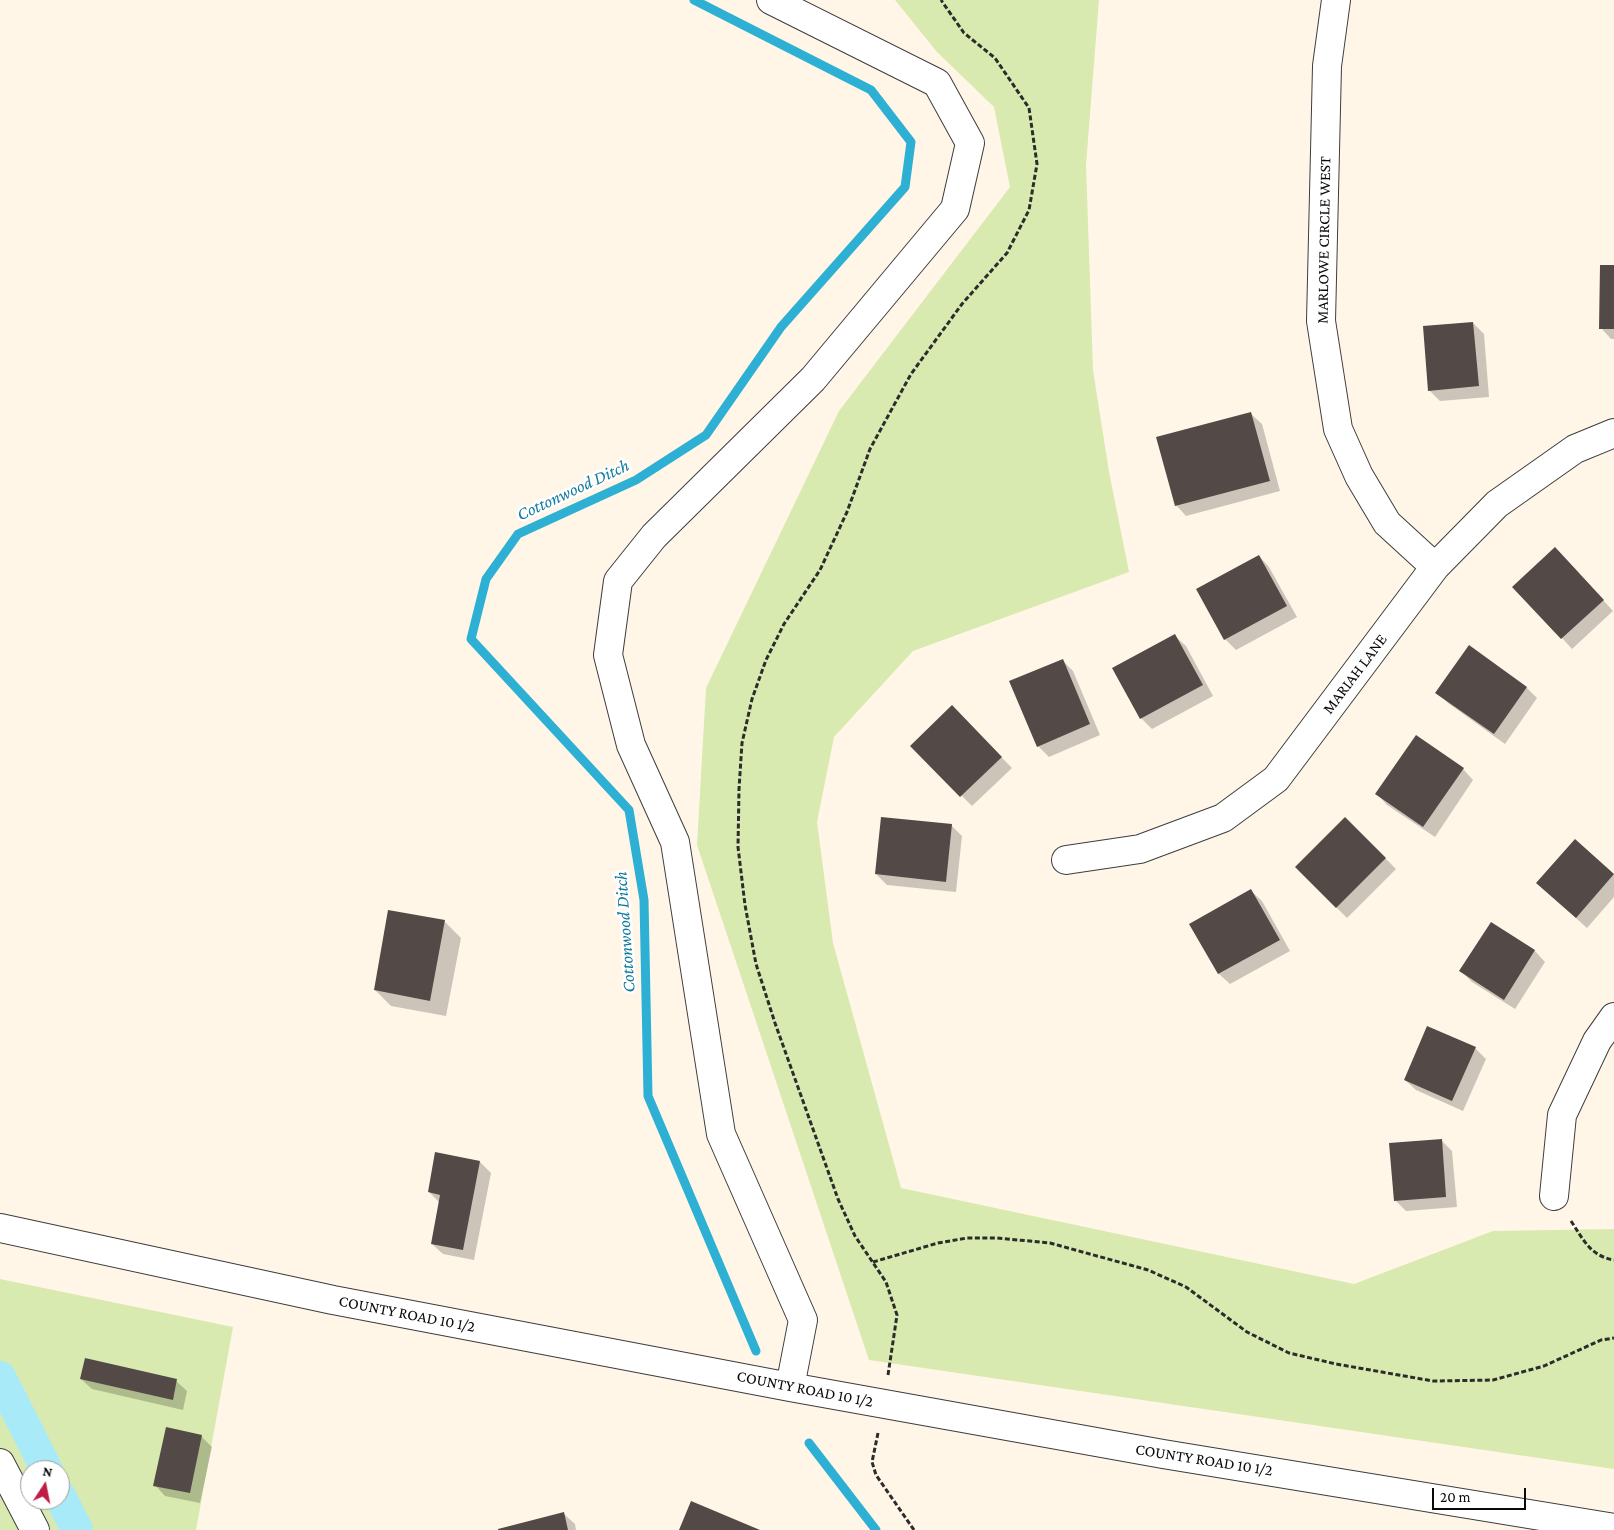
<!DOCTYPE html>
<html>
<head>
<meta charset="utf-8">
<style>
  body { margin:0 }
  #map { position:relative; width:1614px; height:1530px; overflow:hidden; background:#fff6e7; font-family:"Crimson Pro",serif }
  canvas { display:block }
  .north { position:absolute; left:20px; top:1460px; width:50px; height:50px; box-sizing:border-box; background:#fff; border:1px solid #9d9d9d; border-radius:50%; rotate:11deg; font-size:14px; font-weight:700; line-height:20px; text-align:center; color:#0a0a0a }
  .north::after { content:''; display:block; margin:auto; width:18px; height:22px; background:#bf1d43; clip-path:polygon(50% 0,100% 100%,50% 72%,0 100%) }
  .scale { position:absolute; left:1432px; top:1488px; width:94px; height:22px; box-sizing:border-box; border:2px solid #0a0a0a; border-top:0; padding-left:6px; font-size:15px; line-height:18px; white-space:nowrap; color:#0a0a0a; -webkit-text-stroke:4px #fff; paint-order:stroke }
</style>
</head>
<body>
<div id="map">
<canvas width="1614" height="1530"></canvas>
<div class="north">N</div>
<div class="scale">20 m</div>
</div>
<script>
const ctx = document.querySelector('canvas').getContext('2d');
ctx.lineJoin = 'round';
function paint(path, color) { ctx.fillStyle = color; ctx.fill(path, 'evenodd'); }
function stroke(path, color, width, dash) { ctx.strokeStyle = color; ctx.lineWidth = width; ctx.lineCap = dash ? 'butt' : 'round'; ctx.setLineDash(dash || []); ctx.stroke(path); }
function drawText(font, color, halo, rows, align = 'center') {
  ctx.font = font + ' "Crimson Pro",serif'; ctx.lineWidth = 5; ctx.setLineDash([]); ctx.textBaseline = 'middle'; ctx.strokeStyle = halo; ctx.fillStyle = color; for (const [text, x, y, turn = 0] of rows) {
    ctx.save(); ctx.translate(x, y); ctx.rotate((+turn || 0) * Math.PI / 180); ctx.textAlign = isNaN(turn) ? turn : align; if (halo) ctx.strokeText(text, 0, 0); ctx.fillText(text, 0, 0); ctx.restore();
  }
}
const green = new Path2D(`
  M895,0H1099L1086,165L1093,370L1109,472L1129,572L913,651L834,737L817,822L833,943L901,1188L1354,1284L1493,1231L1614,1229V1469L869,1360L697,845L706,688L839,411L1010,187L994,107L937,52Z
  M0,1279L233,1327L196,1530H0ZM30,1470H60V1500H30Z`);
const shadow = new Path2D(`
  M1614,266V339H1611L1601,328Z
  M1473,323L1484,334L1489,397L1440,401L1429,390Z
  M1251,414L1262,424L1280,491L1186,516L1176,505Z
  M1259,556L1269,567L1297,617L1236,650L1225,639Z
  M1566,559L1613,611L1572,649L1562,638Z
  M1175,636L1186,646L1213,696L1152,729L1141,718L1114,669Z
  M1062,660L1073,671L1100,735L1049,757L1038,746Z
  M1527,688L1537,698L1505,744L1448,703L1437,692Z
  M952,707L1012,768L972,806L912,746Z
  M1463,769L1473,780L1435,837L1387,805L1377,794Z
  M1345,818L1396,869L1347,918L1296,867Z
  M951,825L962,836L956,892L887,885L876,874Z
  M1575,841L1614,875V897L1587,928L1549,894Z
  M1251,891L1262,901L1290,951L1230,984L1219,974L1191,924Z
  M445,922L461,938L446,1016L391,1006L375,990Z
  M1491,924L1535,951L1545,962L1515,1009L1472,982L1461,971Z
  M1475,1048L1486,1059L1463,1111L1416,1090L1405,1080Z
  M1441,1140L1452,1151L1457,1207L1406,1211L1395,1200Z
  M436,1154L480,1162L491,1173L474,1260L443,1254L432,1244L440,1203L429,1192Z
  M81,1379L176,1381L187,1391L183,1410L92,1389Z
  M201,1436L212,1447L200,1503L165,1496L155,1485Z
  M564,1514L575,1524L576,1530H501Z`);
const stream = new Path2D(`
  M694,0L871,90L911,142L905,187L781,327L706,435L636,480L518,534L486,579L471,639L629,810L644,900L648,1096L756,1351
  M809,1443L876,1530`);
const canal = new Path2D(`
  M0,1377L47,1470
  M60,1496L77,1530`);
const building = new Path2D(`
  M1600,265H1614V329H1599Z
  M1473,322L1479,386L1428,391L1423,326Z
  M1251,412L1270,481L1175,506L1156,437Z
  M1555,547L1604,600L1561,639L1512,587Z
  M1259,555L1287,606L1224,640L1196,589Z
  M1175,634L1203,685L1140,719L1112,668Z
  M1469,645L1527,687L1494,734L1435,693Z
  M1063,659L1090,724L1037,747L1009,681Z
  M952,705L1002,757L960,797L910,746Z
  M1416,735L1464,768L1423,827L1375,794Z
  M881,817L952,824L946,882L875,874Z
  M1345,817L1386,858L1336,908L1295,867Z
  M1575,839L1614,874L1576,918L1536,883Z
  M1251,889L1280,940L1218,974L1189,924Z
  M388,910L445,920L430,1001L374,990Z
  M1491,922L1535,950L1504,1000L1459,971Z
  M1427,1026L1476,1047L1452,1101L1404,1080Z
  M1442,1139L1446,1197L1394,1201L1389,1143Z
  M435,1152L480,1161L463,1250L431,1244L440,1195L428,1192Z
  M85,1358L177,1379L173,1400L80,1379Z
  M166,1427L202,1435L190,1493L153,1486Z
  M691,1501L760,1530H679Z
  M564,1512L568,1530H498V1529Z`);
const path = new Path2D(`
  M1571,1221C1583,1239 1590,1256 1614,1260
  M873,1262L938,1243L967,1238H997L1050,1243L1148,1270L1186,1287L1247,1332L1289,1353L1336,1364L1433,1381L1493,1380L1544,1366L1601,1340L1614,1338
  M888,1375L897,1315L886,1282L855,1236L838,1199L775,1023L756,964L745,905L738,847L739,789L742,743L752,699L766,660L784,624L820,570L847,512L870,449L911,374L962,304L1007,253L1029,210L1037,164L1029,108L995,58L964,33L941,0
  M878,1433L872,1462L876,1475L914,1530`);
const minor = new Path2D(`
  M771,0L937,83L970,143L955,209L813,379L654,536L618,581L608,655L631,745L675,842L721,1134L803,1320L790,1387
  M1336,0L1327,66L1321,321L1338,429L1359,476L1387,523L1435,567
  M1066,860L1140,849L1223,818L1276,779L1435,567L1497,504L1575,449L1614,433
  M1554,1196L1562,1115L1597,1041L1614,1017
  M0,1228L333,1300L790,1387L1163,1454L1614,1528
  M0,1463L35,1530`);
const streetNames = [
  ["MARLOWE CIRCLE WEST",1324,240,-89],
  ["MARIAH LANE",1355,674,-53],
  ["COUNTY ROAD 10 1/2",407,1314,11],
  ["COUNTY ROAD 10 1/2",805,1389,11],
  ["COUNTY ROAD 10 1/2",1204,1460,9]
];
const waterNames = [
  ["Cottonwood Ditch",573,490,-25],
  ["Cottonwood Ditch",625,932,-94]
];
paint(green, '#d9eab0');
paint(shadow, '#0003');
stroke(stream, '#2db0d3', 9);
stroke(canal, '#a9eaf9', 32);
paint(building, '#534946');
stroke(minor, '#3d3d3d', 30);
stroke(path, '#2c2c2c', 3, [5, 2.5]);
stroke(minor, '#fff', 28);
drawText('16px', '#0a0a0a', '#fff', streetNames);
drawText('italic 18px', '#107b9f', '#fff', waterNames);
</script>
</body>
</html>
